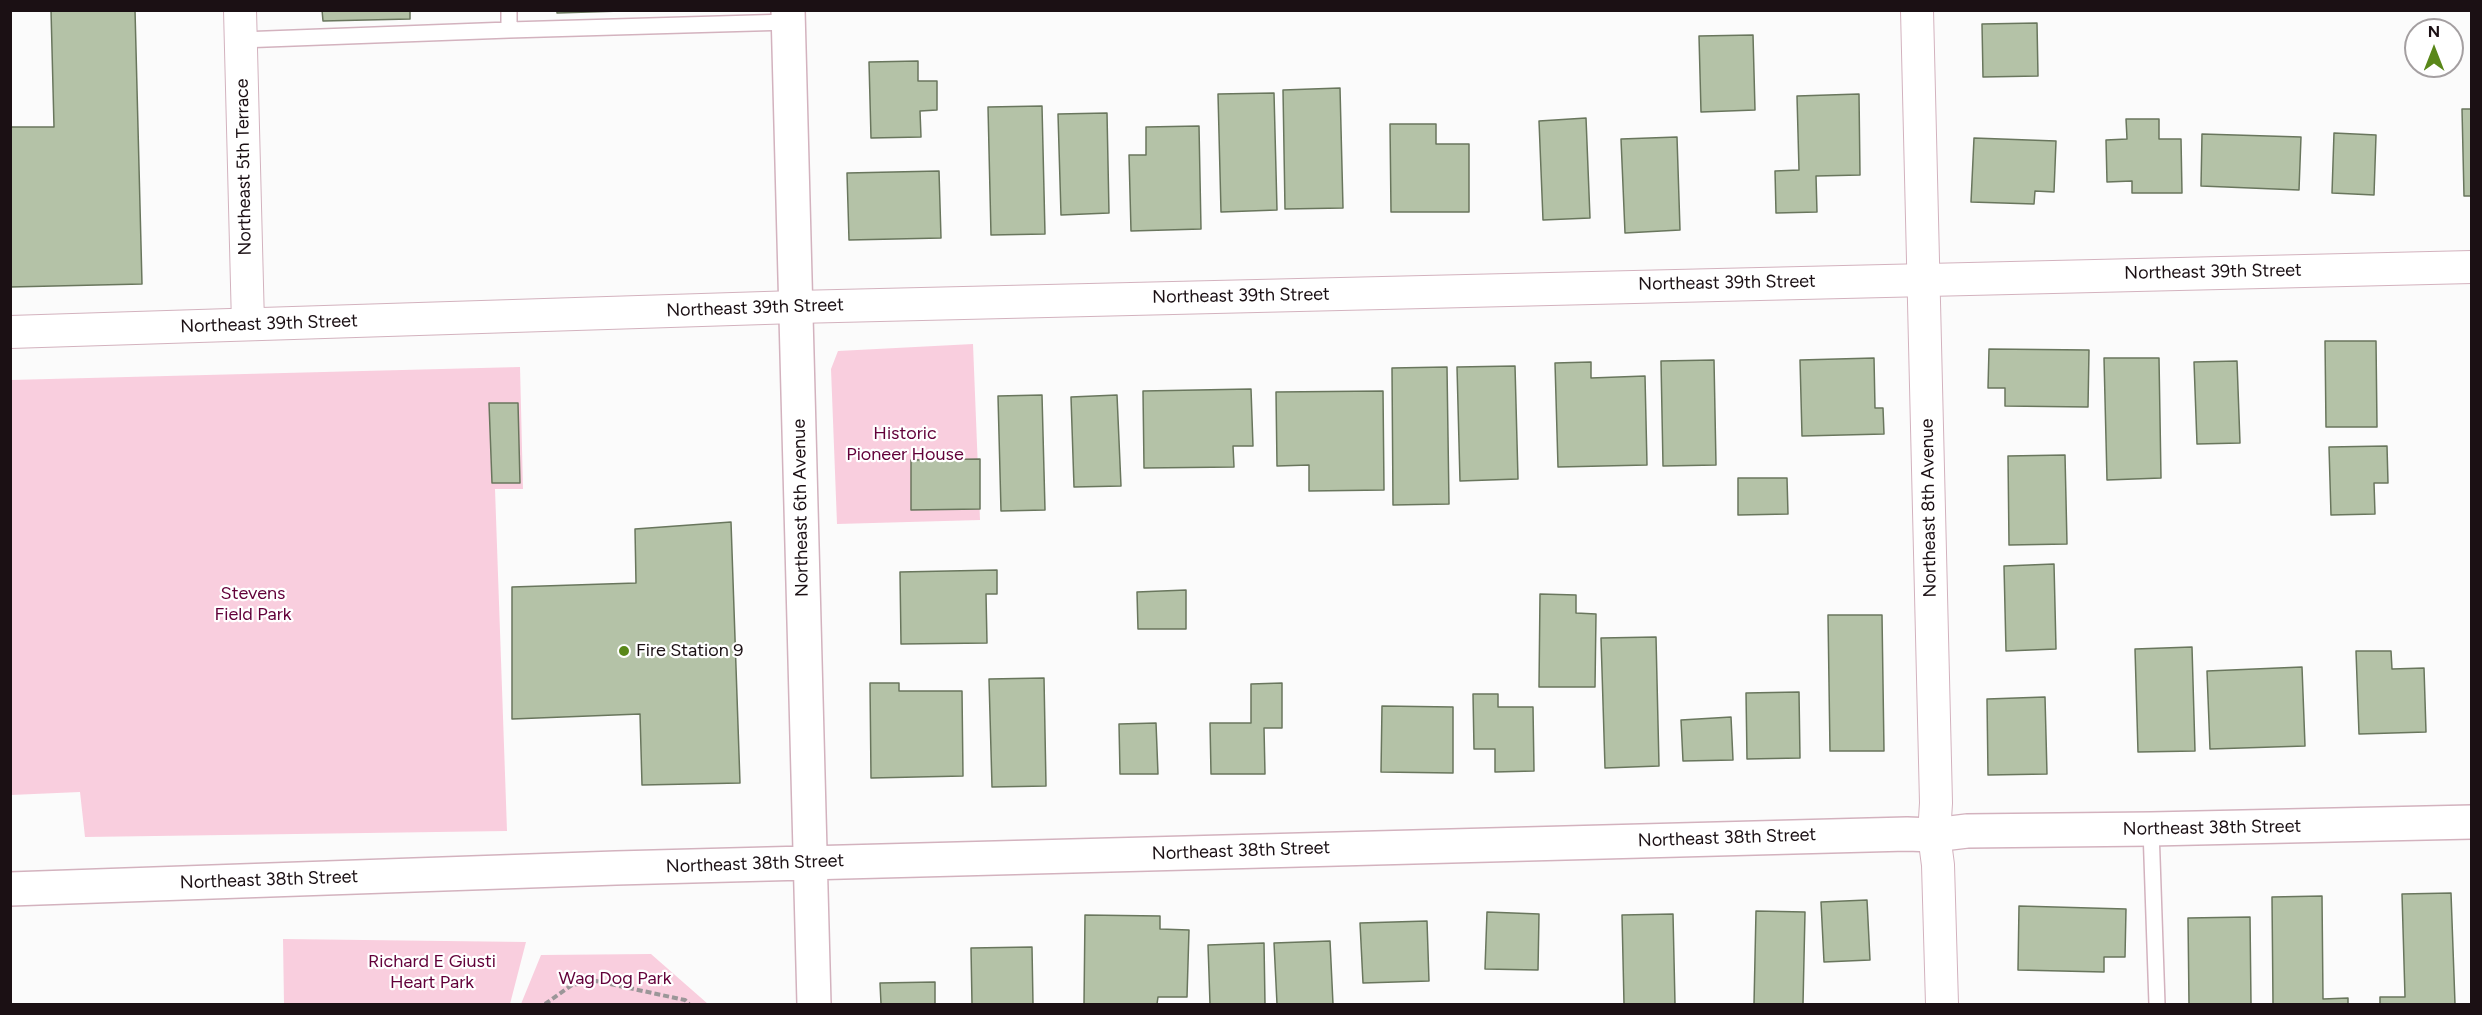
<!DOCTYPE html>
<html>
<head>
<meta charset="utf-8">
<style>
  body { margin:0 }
  #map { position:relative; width:2482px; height:1015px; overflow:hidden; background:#fbfbfb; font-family:Figtree,sans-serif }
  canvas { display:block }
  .frame { position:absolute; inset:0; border:12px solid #1b1014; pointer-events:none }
  .north { position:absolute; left:2404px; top:18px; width:60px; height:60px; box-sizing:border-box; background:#fff; border:2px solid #a49fa1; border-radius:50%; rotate:0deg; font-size:16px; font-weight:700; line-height:24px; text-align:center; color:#1b1014 }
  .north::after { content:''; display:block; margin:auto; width:21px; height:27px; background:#598719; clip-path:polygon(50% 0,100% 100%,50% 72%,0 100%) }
</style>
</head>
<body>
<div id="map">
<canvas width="2482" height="1015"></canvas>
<div class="frame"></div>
<div class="north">N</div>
</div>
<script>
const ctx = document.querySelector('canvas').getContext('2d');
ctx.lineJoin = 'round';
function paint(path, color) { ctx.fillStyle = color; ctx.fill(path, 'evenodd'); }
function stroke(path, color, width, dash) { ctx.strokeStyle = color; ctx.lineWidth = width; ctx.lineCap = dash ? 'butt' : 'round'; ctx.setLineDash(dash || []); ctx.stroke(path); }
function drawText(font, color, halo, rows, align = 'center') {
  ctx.font = font + ' Figtree,sans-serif'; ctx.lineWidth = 4.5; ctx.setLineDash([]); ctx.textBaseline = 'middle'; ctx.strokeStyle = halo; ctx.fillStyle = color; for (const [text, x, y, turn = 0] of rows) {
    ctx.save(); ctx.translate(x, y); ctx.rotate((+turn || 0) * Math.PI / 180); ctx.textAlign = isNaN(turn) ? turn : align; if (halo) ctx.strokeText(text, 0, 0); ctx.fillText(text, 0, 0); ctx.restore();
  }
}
const green = new Path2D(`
  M973,344L980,520L837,524L831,369L838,351Z
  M520,367L523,489H495L507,831L85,837L80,792L11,795L10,380Z
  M283,939L526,942L510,1004H284Z
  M651,954L708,1004H521L541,955Z`);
const building = new Path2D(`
  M51,10H135L142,284L10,287V127H54Z
  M322,10H410V19L323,21Z
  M557,10H654L557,13Z
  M2037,23L2038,76L1983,77L1982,24Z
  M1753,35L1755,110L1701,112L1699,36Z
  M918,61V81H937V110L920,111L921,137L871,138L869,62Z
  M1340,88L1343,208L1285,209L1283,90Z
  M1274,93L1277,210L1221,212L1218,94Z
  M1859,94L1860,175L1816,176L1817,212L1776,213L1775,171L1799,170L1797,96Z
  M1042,106L1045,234L991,235L988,107Z
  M2462,109H2472V196H2464Z
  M1107,113L1109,213L1061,215L1058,114Z
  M1586,118L1590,218L1543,220L1539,121Z
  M2126,119H2159V139H2181L2182,193H2132V181L2107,182L2106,140L2127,139Z
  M1390,124H1436V144H1469V212H1391Z
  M1199,126L1201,229L1131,231L1129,155H1146V127Z
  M2334,133L2376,135L2374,195L2332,193Z
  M2202,134L2301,137L2299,190L2201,186Z
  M1677,137L1680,230L1625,233L1621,139Z
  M1974,138L2056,141L2054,192L2035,191L2034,204L1971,202Z
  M939,171L941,238L849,240L847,173Z
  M2325,341H2376L2377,427H2326Z
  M1989,349L2089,350L2088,407L2005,406V388H1988Z
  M1874,358L1875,408H1883L1884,434L1802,436L1800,360Z
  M2104,358H2159L2161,478L2107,480Z
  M1714,360L1716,465L1663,466L1661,361Z
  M2237,361L2240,443L2197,444L2194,362Z
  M1591,362V378L1645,376L1647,465L1558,467L1555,363Z
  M1515,366L1518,479L1460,481L1457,367Z
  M1447,367L1449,504L1393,505L1392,368Z
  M1251,389L1253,446H1233L1234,467L1144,468L1143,391Z
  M1383,391L1384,490L1309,491V465L1277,466L1276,392Z
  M1042,395L1045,510L1001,511L998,396Z
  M1117,395L1121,486L1074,487L1071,397Z
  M489,403H518L520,483H492Z
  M2387,446L2388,483H2374L2375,514L2331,515L2329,447Z
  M2065,455L2067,544L2009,545L2008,456Z
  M980,459V509L911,510V460Z
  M1738,478H1787L1788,514L1738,515Z
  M731,522L740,783L642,785L640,714L512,719V587L636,583L635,529Z
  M2054,564L2056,649L2006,651L2004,566Z
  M997,570V594H986L987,643L901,644L900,572Z
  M1186,590V629H1138L1137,592Z
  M1540,594L1576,595V613L1596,614L1595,687H1539Z
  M1828,615H1882L1884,751H1830Z
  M1656,637L1659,766L1605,768L1601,638Z
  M2192,647L2195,751L2138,752L2135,649Z
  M2356,651H2391L2392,669L2424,668L2426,732L2359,734Z
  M2302,667L2305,746L2210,749L2207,671Z
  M1044,678L1046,786L992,787L989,679Z
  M870,683H899V691H962L963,776L871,778Z
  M1282,683V728H1264L1265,774H1211L1210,723H1251V684Z
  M1799,692L1800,758L1747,759L1746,693Z
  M1473,694H1498V707H1533L1534,771L1495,772V749H1474Z
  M2045,697L2047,774L1988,775L1987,699Z
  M1382,706L1453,707V773L1381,772Z
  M1731,717L1733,760L1683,761L1681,720Z
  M1156,723L1158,774H1120L1119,724Z
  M2451,893L2455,1004H2380V997H2405L2402,894Z
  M2322,896L2323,999L2348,998V1004H2273L2272,897Z
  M1867,900L1870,960L1824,962L1821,902Z
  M2019,906L2126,909L2125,957H2104V972L2018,970Z
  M1756,911L1805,912L1803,1004H1754Z
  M1487,912L1539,914L1538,970L1485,969Z
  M1673,914L1675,1004H1624L1622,915Z
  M1085,915L1160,916V929L1189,930L1187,997H1158L1157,1004H1084Z
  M2250,917L2251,1004H2189L2188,918Z
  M1427,921L1429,981L1363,983L1360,923Z
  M1330,941L1333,1004H1277L1274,943Z
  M1264,943L1265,1004H1210L1208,945Z
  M1032,947L1033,1004H972L971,948Z
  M935,982V1004H881L880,983Z`);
const path = new Path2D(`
  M545,1004L572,985L596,981L685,1000L689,1004`);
const service = new Path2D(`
  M509,10V30L789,22
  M240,40L509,30
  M2151,829L2157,1004`);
const minor = new Path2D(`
  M240,10L248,324
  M1917,10L1936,803L1934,835L1938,865L1942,1004
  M10,332L796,307L2472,267`);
const tertiary = new Path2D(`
  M788,10L814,1004
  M10,889L616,868L1907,834L1934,835L1967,831L2151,829L2472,822`);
const markers = [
  [624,651,6,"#598719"]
];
const streetNames = [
  ["Northeast 5th Terrace",244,167,-91],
  ["Northeast 39th Street",2213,272,-1],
  ["Northeast 39th Street",1727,283,-1],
  ["Northeast 39th Street",1241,296,-1],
  ["Northeast 39th Street",755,308,-2],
  ["Northeast 39th Street",269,324,-2],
  ["Northeast 6th Avenue",801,508,-91],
  ["Northeast 8th Avenue",1929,508,-91],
  ["Northeast 38th Street",2212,828,-1],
  ["Northeast 38th Street",1727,838,-2],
  ["Northeast 38th Street",1241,851,-2],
  ["Northeast 38th Street",755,864,-2],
  ["Northeast 38th Street",269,880,-2]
];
const parkNames = [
  ["Historic",905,434],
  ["Pioneer House",905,455],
  ["Stevens",253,594],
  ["Field Park",253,615],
  ["Richard E Giusti",432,962],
  ["Heart Park",432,983],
  ["Wag Dog Park",615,979]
];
const poiNames = [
  ["Fire Station 9",636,651]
];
paint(green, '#f9cede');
paint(building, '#b4c2a7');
stroke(building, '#69765d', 1.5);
stroke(service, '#d3b2be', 18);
stroke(minor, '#d3b2be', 34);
stroke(tertiary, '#d3b2be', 36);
stroke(path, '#9b9698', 4, [6, 3]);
stroke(service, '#fff', 15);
stroke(minor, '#fff', 32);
stroke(tertiary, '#fff', 33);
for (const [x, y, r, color] of markers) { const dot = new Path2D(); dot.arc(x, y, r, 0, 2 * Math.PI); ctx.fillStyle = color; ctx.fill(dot); stroke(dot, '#fff', 2); }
drawText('18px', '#1b1014', '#fff', streetNames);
drawText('18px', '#620039', '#fff', parkNames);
drawText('18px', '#1b1014', '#fff', poiNames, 'left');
</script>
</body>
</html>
